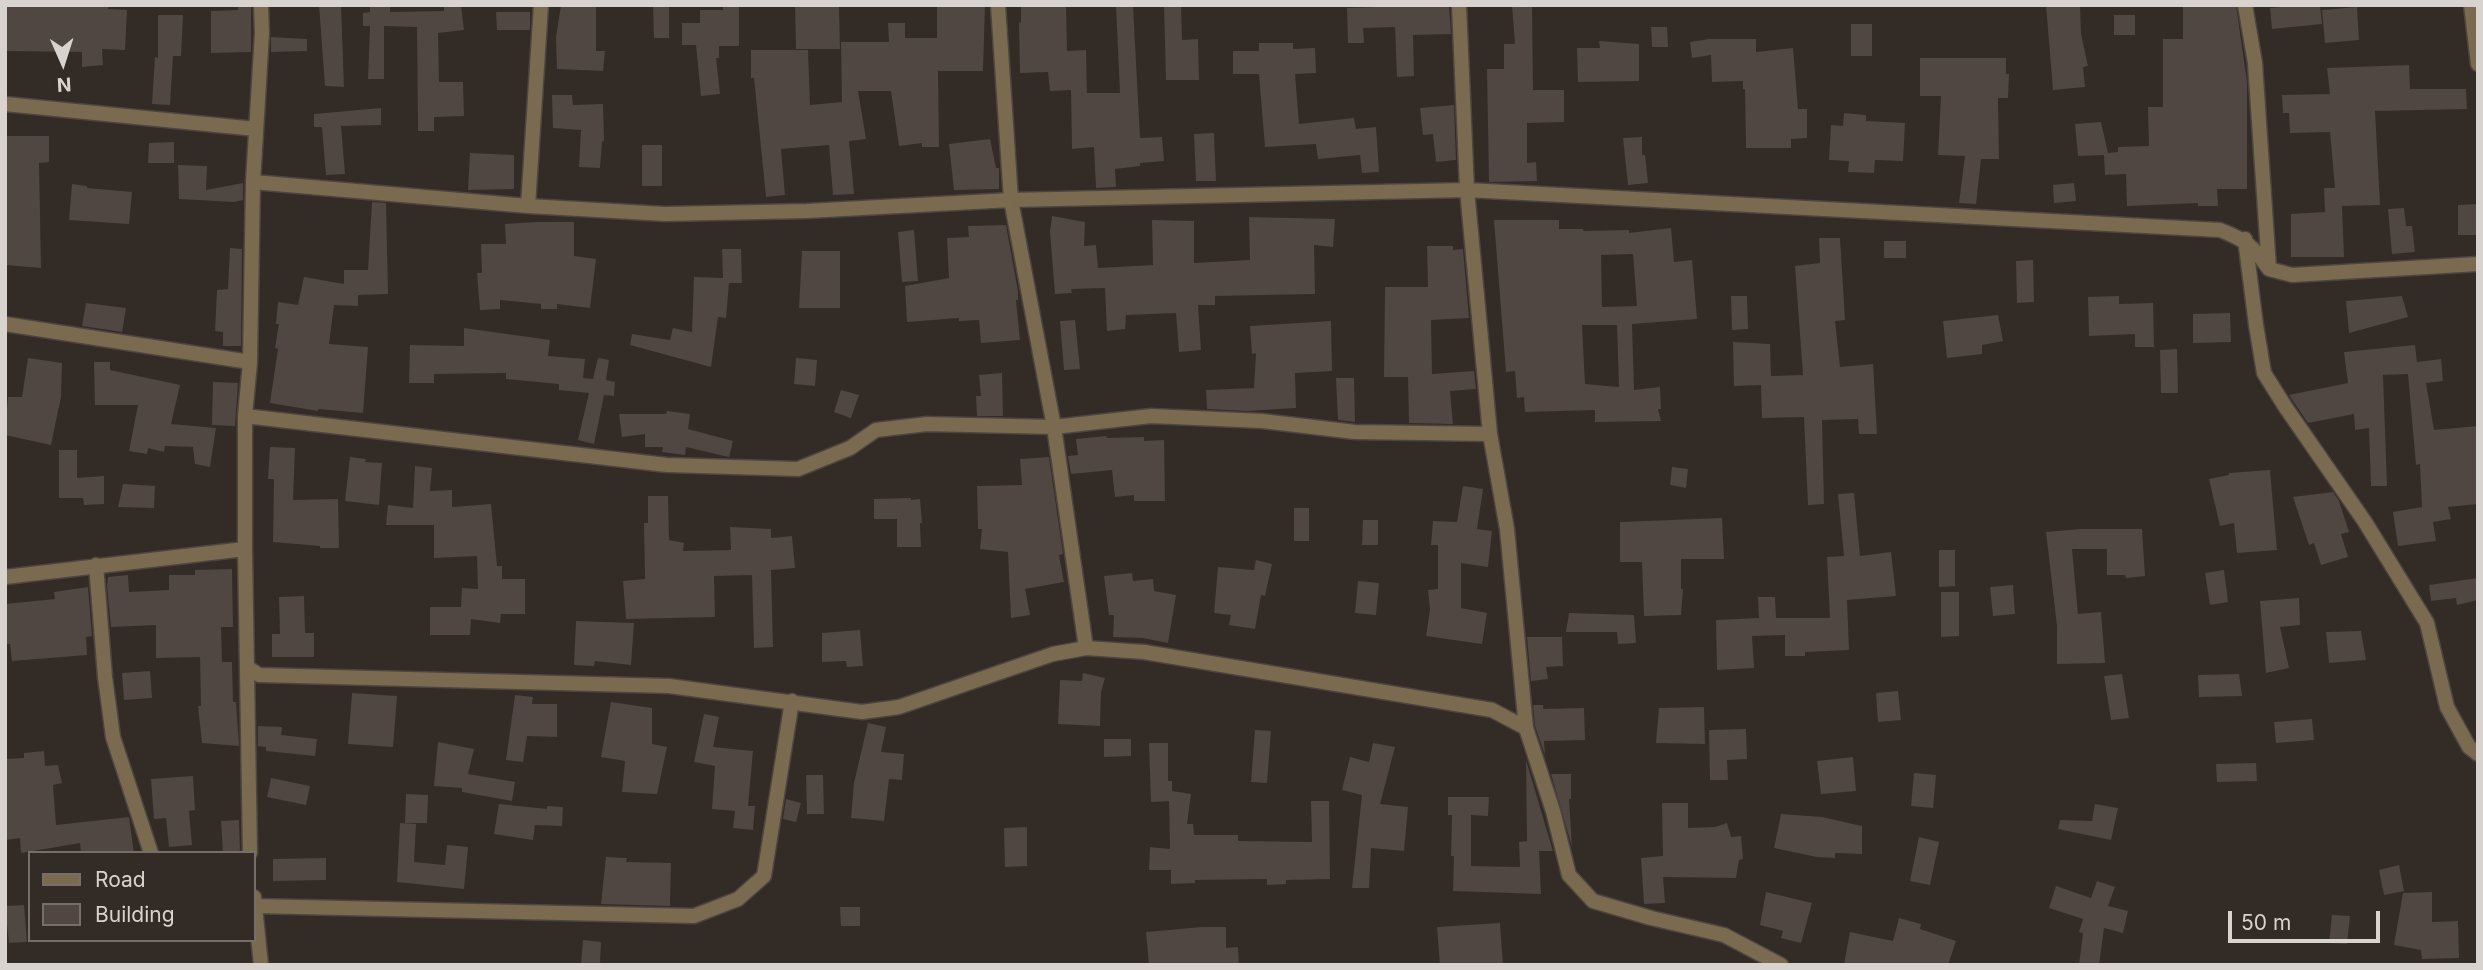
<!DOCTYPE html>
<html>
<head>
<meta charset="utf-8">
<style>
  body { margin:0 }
  #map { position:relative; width:2483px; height:970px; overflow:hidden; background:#332b25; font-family:Inter,sans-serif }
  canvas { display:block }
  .frame { position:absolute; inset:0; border:7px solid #d8d3cf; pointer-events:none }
  .legend { position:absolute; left:28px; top:851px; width:228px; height:91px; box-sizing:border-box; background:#332b25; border:2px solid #756e69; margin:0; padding:9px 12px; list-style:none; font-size:21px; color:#d8d3cf }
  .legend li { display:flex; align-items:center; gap:14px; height:35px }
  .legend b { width:35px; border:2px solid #756e69 }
  .north { position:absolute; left:28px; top:28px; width:70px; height:70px; -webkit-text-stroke:5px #332b25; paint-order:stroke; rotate:177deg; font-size:19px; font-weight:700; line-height:28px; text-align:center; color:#d8d3cf }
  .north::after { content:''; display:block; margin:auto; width:24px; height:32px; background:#d8d3cf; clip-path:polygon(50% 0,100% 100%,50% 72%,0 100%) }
  .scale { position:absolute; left:2228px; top:911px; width:152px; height:32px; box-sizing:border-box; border:4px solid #d8d3cf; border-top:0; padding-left:9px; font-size:21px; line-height:24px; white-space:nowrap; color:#d8d3cf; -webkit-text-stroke:5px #332b25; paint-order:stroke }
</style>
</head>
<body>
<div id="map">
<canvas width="2483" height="970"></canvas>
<div class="frame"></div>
<ul class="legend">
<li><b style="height:9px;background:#7a6a50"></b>Road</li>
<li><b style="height:19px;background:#504642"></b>Building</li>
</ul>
<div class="north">N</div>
<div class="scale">50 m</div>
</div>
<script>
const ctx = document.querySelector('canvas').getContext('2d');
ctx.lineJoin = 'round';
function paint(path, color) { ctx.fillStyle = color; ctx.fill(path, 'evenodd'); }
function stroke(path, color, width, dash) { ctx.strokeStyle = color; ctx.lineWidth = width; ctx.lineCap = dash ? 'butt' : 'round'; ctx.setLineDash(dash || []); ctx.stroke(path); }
const building = new Path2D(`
  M5,5H109L108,9L127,10L125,50L102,49L103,65L82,67V52L5,51Z
  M238,5H251V52L211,53V11L238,10Z
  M319,5H341L344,87L325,86Z
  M370,5H390V12L444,11V5H461L464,30L438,33L439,82H463L464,116L434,117V131H418L417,27L384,26V79H368L370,26H363V13L370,12Z
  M561,5H596V51H605L603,71L557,69L556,37Z
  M653,5H669V38H654Z
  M723,5H739V46H719V58H716L720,94L701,96L696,45H682V23H700V10H723Z
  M795,5H839L840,49H796Z
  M937,5H985L983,71H938L939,147H922V143L899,146L891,91H858L866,139L849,141L854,194L833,195L829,145L781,149L785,195L766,197L754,78H751V50H808L810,105L842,102L841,42H889L888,23H905V38H937Z
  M1021,5H1066L1067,51L1086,50L1087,93H1120L1116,5H1133L1140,138L1162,137L1164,161L1140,163V166L1115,169L1116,187L1096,188L1094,147L1072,149L1071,90L1050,91L1048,72L1020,73L1019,23L1021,22Z
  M1164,5H1181L1182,40L1198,39L1199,80H1166Z
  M1377,5H1449L1451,34L1413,35L1414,76L1397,77L1395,27L1363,28L1364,43H1348L1347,8L1377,7Z
  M1512,5H1532L1533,90H1564V122L1527,123V163L1536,162L1537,181L1489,182L1487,69H1504V44H1515Z
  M2046,5H2080L2081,34L2088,66L2083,67L2085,87L2053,90Z
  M2183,5H2236L2247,82V189H2217L2218,206H2198V203L2127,206L2126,174L2105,175L2104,155L2078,156L2075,124L2101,122L2108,153L2118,152V147L2149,146L2148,107H2163V39H2183Z
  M2300,5H2320L2322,24L2272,29L2270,8Z
  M2357,7L2359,40L2325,43L2322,10Z
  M496,12H530V30H497Z
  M158,15H183L181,56H173L170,105L152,104L155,57L158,58Z
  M2114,15H2135V35H2114Z
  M1851,24H1872V56H1851Z
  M1651,27H1667L1668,47H1652Z
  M271,37L307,39V51L271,52Z
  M1709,39H1756V52L1793,48L1798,109H1807V138L1791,139V148H1746L1745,89H1743V81L1712,82L1711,55L1692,58L1690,42Z
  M1599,41L1639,44V81L1578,82L1577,48H1600Z
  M1259,43H1293V49L1315,48L1316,73L1295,74L1299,124L1354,118L1356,129L1376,127L1379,172L1362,173L1360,155L1318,159L1316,144L1265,147L1259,74H1233V51H1259Z
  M1920,58H2006V74H2009L2008,98H1998L1999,159H1981L1976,204L1959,203L1965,156L1938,155L1941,96H1920Z
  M2409,65L2410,89H2466L2467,109L2375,111L2380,205L2342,206L2344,257H2291V214L2325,212L2324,188H2335L2330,132L2290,133L2289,113H2283L2282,95L2330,94L2327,68Z
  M552,95H572L573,105L603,104L604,141L602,142L600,168L579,167L581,130L553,128Z
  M1454,105L1456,160L1436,162L1433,134L1423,135L1420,108Z
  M381,108V125L341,126L345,174L326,175L322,127H314V114Z
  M1844,113L1866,115V121L1905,123L1903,161L1875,160L1874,173L1848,172L1849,161L1829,160L1831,125L1843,126Z
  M1214,133L1216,181H1196L1194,134Z
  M5,136H49V162L39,163L41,268L5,265V233L7,234Z
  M1642,137V155H1645L1648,183L1628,185L1623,138Z
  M990,139L996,168H999V189L954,190L949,144Z
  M174,142V163H148L149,143Z
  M642,145H662V186H642Z
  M470,153L514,155V189L468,190Z
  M178,165L207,166L206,190L243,183V200L234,202L179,199Z
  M2074,183L2076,201L2054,203L2053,185Z
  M72,184L87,186V188L132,192L129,224L69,220Z
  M372,202L386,203L388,294L358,295V306L334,305L329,344L368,347L363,413L318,409V411L270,403L278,349L275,348L279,324H276L278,302L298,305L304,277L344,284V270H368Z
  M2478,204V235H2458V205Z
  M2404,208L2406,226H2412L2415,252L2392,254L2388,209Z
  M1052,216L1085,222L1084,246L1096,245L1098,268L1153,265L1152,220L1194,221V263L1250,260L1249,217L1335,219L1333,247L1314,245L1315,294L1215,296V305H1198L1201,350L1179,352L1176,313L1126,315L1125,329L1107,331L1105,288L1071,289L1072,293L1055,294L1050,232Z
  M1494,220H1559V229H1583V231L1629,230V233L1671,228L1674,262L1692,260L1697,319L1632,324L1634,390L1660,387L1661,409H1658L1661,421L1595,422V410L1525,412L1524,397L1517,398L1515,371L1506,372ZM1633,254L1637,306L1602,307L1601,255ZM1582,325H1617L1619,387L1585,384Z
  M537,222H574V256L596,259L590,308L557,304V309H541V304L500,300V309L480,310L477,273H482L481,244H506L505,224Z
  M1006,225L1018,291V300H1016L1020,340L981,343L979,320L959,321V318L907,322L905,286L949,278L947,238L969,237L968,226Z
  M914,230L918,281L902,282L898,232Z
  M1819,238H1840L1845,320L1835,321L1840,367L1873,364L1877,434H1859L1858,419L1822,420L1824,504L1808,505L1804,417L1762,418L1761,385L1734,386L1733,342L1770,344L1771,376L1803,375L1795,266L1820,263Z
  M1884,241H1906V258H1884Z
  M1427,246H1453V250L1463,249L1469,318L1431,320L1432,374L1474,371L1476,389L1450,391L1453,424L1409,423L1408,377H1384L1385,287H1428Z
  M230,248L242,249L241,346H223V332L215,331L217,290L228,289Z
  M722,249H741L742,283H729L726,318L718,317L711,367L630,345L632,334L670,340L673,328L692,332L694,277L723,278Z
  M802,251H840V308H799Z
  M2033,260L2034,302L2017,303L2016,261Z
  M1731,296H1747L1748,329L1732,330Z
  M2119,296V304L2153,303L2154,347H2135V334L2089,336L2088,297Z
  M2402,296L2408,317L2349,333L2346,301Z
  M86,303L126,308L122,332L82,326Z
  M2230,313L2231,342L2193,343V314Z
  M1998,315L2003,341L1982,345V354L1947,358L1943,321Z
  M1075,320L1080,369L1064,370L1060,321Z
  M1331,321L1332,371L1295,373L1296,408L1247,411L1207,409L1206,390L1254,388L1256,353L1252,354L1250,326Z
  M464,328L550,340L548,356L585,359L583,378L593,379L598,358L609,360L606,380L615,382L614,396L604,395L594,444L578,440L589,393L559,390V384L506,379V373L434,374V383H409L410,345L464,346Z
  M2415,345L2417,362L2441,359L2443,381L2426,383L2434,430L2478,426V504L2448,507L2451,519L2433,522L2436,541L2398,546L2393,512L2422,507L2420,464L2416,465L2408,374L2383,375L2387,486H2371L2369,428L2355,430L2354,414L2308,423L2289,395L2348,383L2344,352Z
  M2177,349L2178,393H2161L2160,350Z
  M28,358L62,363L61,397L51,445L5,435L8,397H22Z
  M796,358L817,360L815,386L794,384Z
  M94,362H110V370L180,385L171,424L216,428L210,467L195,464L193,447L165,446L164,452L148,448L147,454L129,451L138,405H95Z
  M1002,373L1003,416H977L976,396H981L979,375Z
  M1336,378H1354L1355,422L1338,420Z
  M213,382L238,383L235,426L212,425Z
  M841,390L859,395L851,418L834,412Z
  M667,411L690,414L688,429L733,441L729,457L686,447L685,455L662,452L663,447H645V434L622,437L619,414H666Z
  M1106,436L1107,438L1144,437V441L1164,440L1165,501H1134V495L1115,497L1112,470L1071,474L1068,456L1078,455L1076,439Z
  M270,447L295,448L293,500L338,499L339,548H320V546L273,542L274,479H268Z
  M59,450H77V478L104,476V504L84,505L83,498H59Z
  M350,457L366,459L365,462L382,463L379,505L345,501Z
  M1049,457L1063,554L1059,555L1064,582L1025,589L1030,615L1011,618L1008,552L980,549L982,529H978L977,486L1022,485L1020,459Z
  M415,466L432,468L430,491L452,490V507L491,504L497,566H502V579H525V614H501L500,623L471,619L470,635H430V607H461L462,588L478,589L477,556L434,558V525H386L388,505L413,508Z
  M1672,467L1688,469L1686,488L1670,485Z
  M2270,470L2277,550L2237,553L2234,523L2220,526L2209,479L2229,475V473Z
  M123,484L155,486L154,508L118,507Z
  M1463,486L1483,489L1477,529L1492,531L1488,567L1461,563V608L1487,613L1482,644L1426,636L1430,610L1428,590L1438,589V545H1431L1433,521L1457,522Z
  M2333,492L2339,501L2349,532L2341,534L2348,557L2321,565L2314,543L2309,545L2293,497Z
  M1854,493L1860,556L1891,552L1896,596L1847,600L1849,650L1805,652V656H1785V635L1752,636L1754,668L1717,670L1716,620L1759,618L1758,597H1775L1776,618H1830L1827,557L1844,556L1838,494Z
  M648,496H668L669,540L684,543L683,551L731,550L730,527L771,529V538L792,536L795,568L771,570L773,647L754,648L752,575L714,576L715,617L626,619L623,581L645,579L644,523H648Z
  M911,498V500L920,499L922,523H920L921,547H897V519H874V499Z
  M1294,508H1309V541H1294Z
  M1722,518L1724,559H1681V589H1683L1681,615L1644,616L1642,562H1620V522Z
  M1363,520H1378V545H1362Z
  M2081,529H2142L2145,576L2126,578L2125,575H2107V549H2072L2078,614L2101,612L2105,663L2057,664V626L2046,532Z
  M1939,550H1955V586L1939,587Z
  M1256,560L1272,564L1265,596L1261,595L1255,629L1229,625L1231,615L1214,613L1218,567L1254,570Z
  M232,569L233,627H221L222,662H232L233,702H236L239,746L202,743L198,706H201L200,657L156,658V625L111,627L107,586L108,577L128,575L129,592L169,590V575H195V570Z
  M2224,570L2228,602L2210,605L2205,573Z
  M1132,573L1133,581L1153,579L1154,591L1176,595L1168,643L1143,638L1113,637L1114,615H1109L1104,576Z
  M2478,578V600L2457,605L2456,598L2431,601L2429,585Z
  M1358,581L1379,583L1376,615L1355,613Z
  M2013,585L2015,614L1993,616L1990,587Z
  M88,587L92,636L86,637L87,655L12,661L10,644H5V604L55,599L54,592Z
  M1941,592H1959V636L1941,637Z
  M304,596L305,633H314V657H272V634H280L279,597Z
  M2299,598L2300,625L2280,627L2289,668L2266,673L2260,601Z
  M1569,613L1634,615L1636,643L1618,644L1617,632H1566Z
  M576,621L634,623L631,665L595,661L594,666L574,665Z
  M860,630L863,666L847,667L846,661L822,662V633Z
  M2361,631L2366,660L2329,663L2326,632Z
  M1527,637H1562L1563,666L1546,667L1548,679L1531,681Z
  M150,671L152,698L124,700L122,673Z
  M1083,673L1105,678L1101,692L1100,726L1058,724L1060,680L1082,681Z
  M2122,674L2129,718L2111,720L2104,676Z
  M2239,674L2242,696L2199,697L2198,675Z
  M1898,691L1901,720L1878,722L1876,693Z
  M352,693L397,696L393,747L348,744Z
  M515,695L533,697L532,704H557V737L527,736L523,762L506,760Z
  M611,702L652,708V744L667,747L657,794L622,792L625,761L601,757Z
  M1533,705H1543V709L1584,708L1585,740L1544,741L1545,755L1535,726Z
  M1704,707L1705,744L1656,743L1659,708Z
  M704,714L719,717L713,747L753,751L748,806H755L753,830L733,828L735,811L712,809L715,766L694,762Z
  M2312,719L2314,740L2276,743L2274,722Z
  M868,723L886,727L881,752L904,754L902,780L889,779L884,821L851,818L854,783Z
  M258,726L282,727L281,735L317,739L315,756L266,751V747L258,746Z
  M1746,729L1747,759L1727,760L1728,780H1710L1709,730Z
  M1255,730L1271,731L1267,783L1251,782Z
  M1104,739H1131V756L1104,757Z
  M438,742L474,749L468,774L515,782L512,801L462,792V788L434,786Z
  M1149,743H1168V781H1172V791L1191,794L1187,824H1193L1194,835H1238V841L1312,842L1311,801H1329L1330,879L1286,880V884L1267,885V879L1195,880V883L1171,884V870H1149L1150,847L1170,849L1169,801L1151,802Z
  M1373,743L1395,747L1380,804L1408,807L1404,851L1371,848L1369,888H1352L1362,795L1342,790L1350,757L1369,762Z
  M44,751L45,766L58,765L62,783L53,785L56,825L129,817L134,853H81L80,843L21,853L20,838L5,840V759L24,758V753Z
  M1853,757L1856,791L1821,794L1817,761Z
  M1526,760L1553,851H1539L1541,894L1453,891L1454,856H1451L1452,815H1448V797H1489L1488,816L1471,815V866L1520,867L1519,842L1527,841Z
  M2256,763L2257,781L2217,782L2216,764Z
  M1914,773L1936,775L1933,808L1911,806Z
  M1551,774H1571V799H1569L1572,847Z
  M806,775H823L824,814H807Z
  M193,776L195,810L189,811L192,845L169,847L166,818L154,819L151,779Z
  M271,778L310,786L306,805L267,797Z
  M406,794L428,795L427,823H405Z
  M786,799L801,803L796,822L783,819Z
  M1662,803H1688V828L1715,827L1727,823L1731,837L1741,836L1743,859L1739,860L1736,878L1663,877L1665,903L1644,904L1641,858L1663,856Z
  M499,804L547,809V806L563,807L562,826L535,825L533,840L494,834Z
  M2095,804L2118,808L2111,840L2058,829L2060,820L2092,821Z
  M1781,814L1822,817L1862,826V854L1835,853V858L1817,857L1774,848Z
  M239,820L240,853H223L221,821Z
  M400,823L416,824L414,862L445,865L447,845L468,847L464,889L397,882Z
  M1027,827V866L1005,867L1004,828Z
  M1919,837L1939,842L1930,885L1910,881Z
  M606,857L627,858L626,862L671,863L670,906L601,904Z
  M326,858V880L273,881V859Z
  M2399,865L2404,891L2384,895L2379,870Z
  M2097,881L2115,887L2108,906L2128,911L2123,933L2104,928L2099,965H2079L2083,933L2079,932L2083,919L2049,908L2056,886L2091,898Z
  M1766,892L1812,903L1801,943L1781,938L1783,931L1760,925Z
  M2432,892V922L2458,921L2459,958L2422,959L2421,950L2394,945L2403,893Z
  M24,905L27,942L9,943L5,906Z
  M840,907H860V926H841Z
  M2332,915L2350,916L2347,944L2329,943Z
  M1899,918L1921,924L1920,929L1956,941L1948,965H1844L1850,932L1893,941Z
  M1500,923L1503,965H1440L1437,927Z
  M1202,927H1226V948L1238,947L1239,965H1149L1146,932Z
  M583,940L601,942L600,965H581Z`);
const street = new Path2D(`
  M998,5L1011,200L1054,427L1086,648
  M1459,5L1467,190L1490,434L1507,529L1526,728
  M2245,5L2255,63L2269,268
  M2471,5L2478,64
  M5,104L256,129
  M253,182L528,206L665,214L807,211L1011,200L1467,190L2220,230C2246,240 2253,246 2269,269L2292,275L2478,264
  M528,206L541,5
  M2245,239L2256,325L2264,373L2286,408L2365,522L2427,623L2447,707L2469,747L2478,754
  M5,324L250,362
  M245,416L667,465L798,469L850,448L876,430L927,424L1054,427L1151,416L1262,421L1355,432L1490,434
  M96,565L105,677L113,737L151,853
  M5,577L245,549
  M247,667L259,675L669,686L862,712L899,707L1053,654L1086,648L1144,652L1492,710L1526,728L1553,811L1569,875L1593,901L1651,918L1724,935L1781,965
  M250,853L245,549V416L250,362L253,182L262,33L261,5
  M254,897L261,965
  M255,906L694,916L738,899L764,876L792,701`);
paint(building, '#504642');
stroke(street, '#4d4640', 17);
stroke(street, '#7a6a50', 14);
</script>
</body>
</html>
